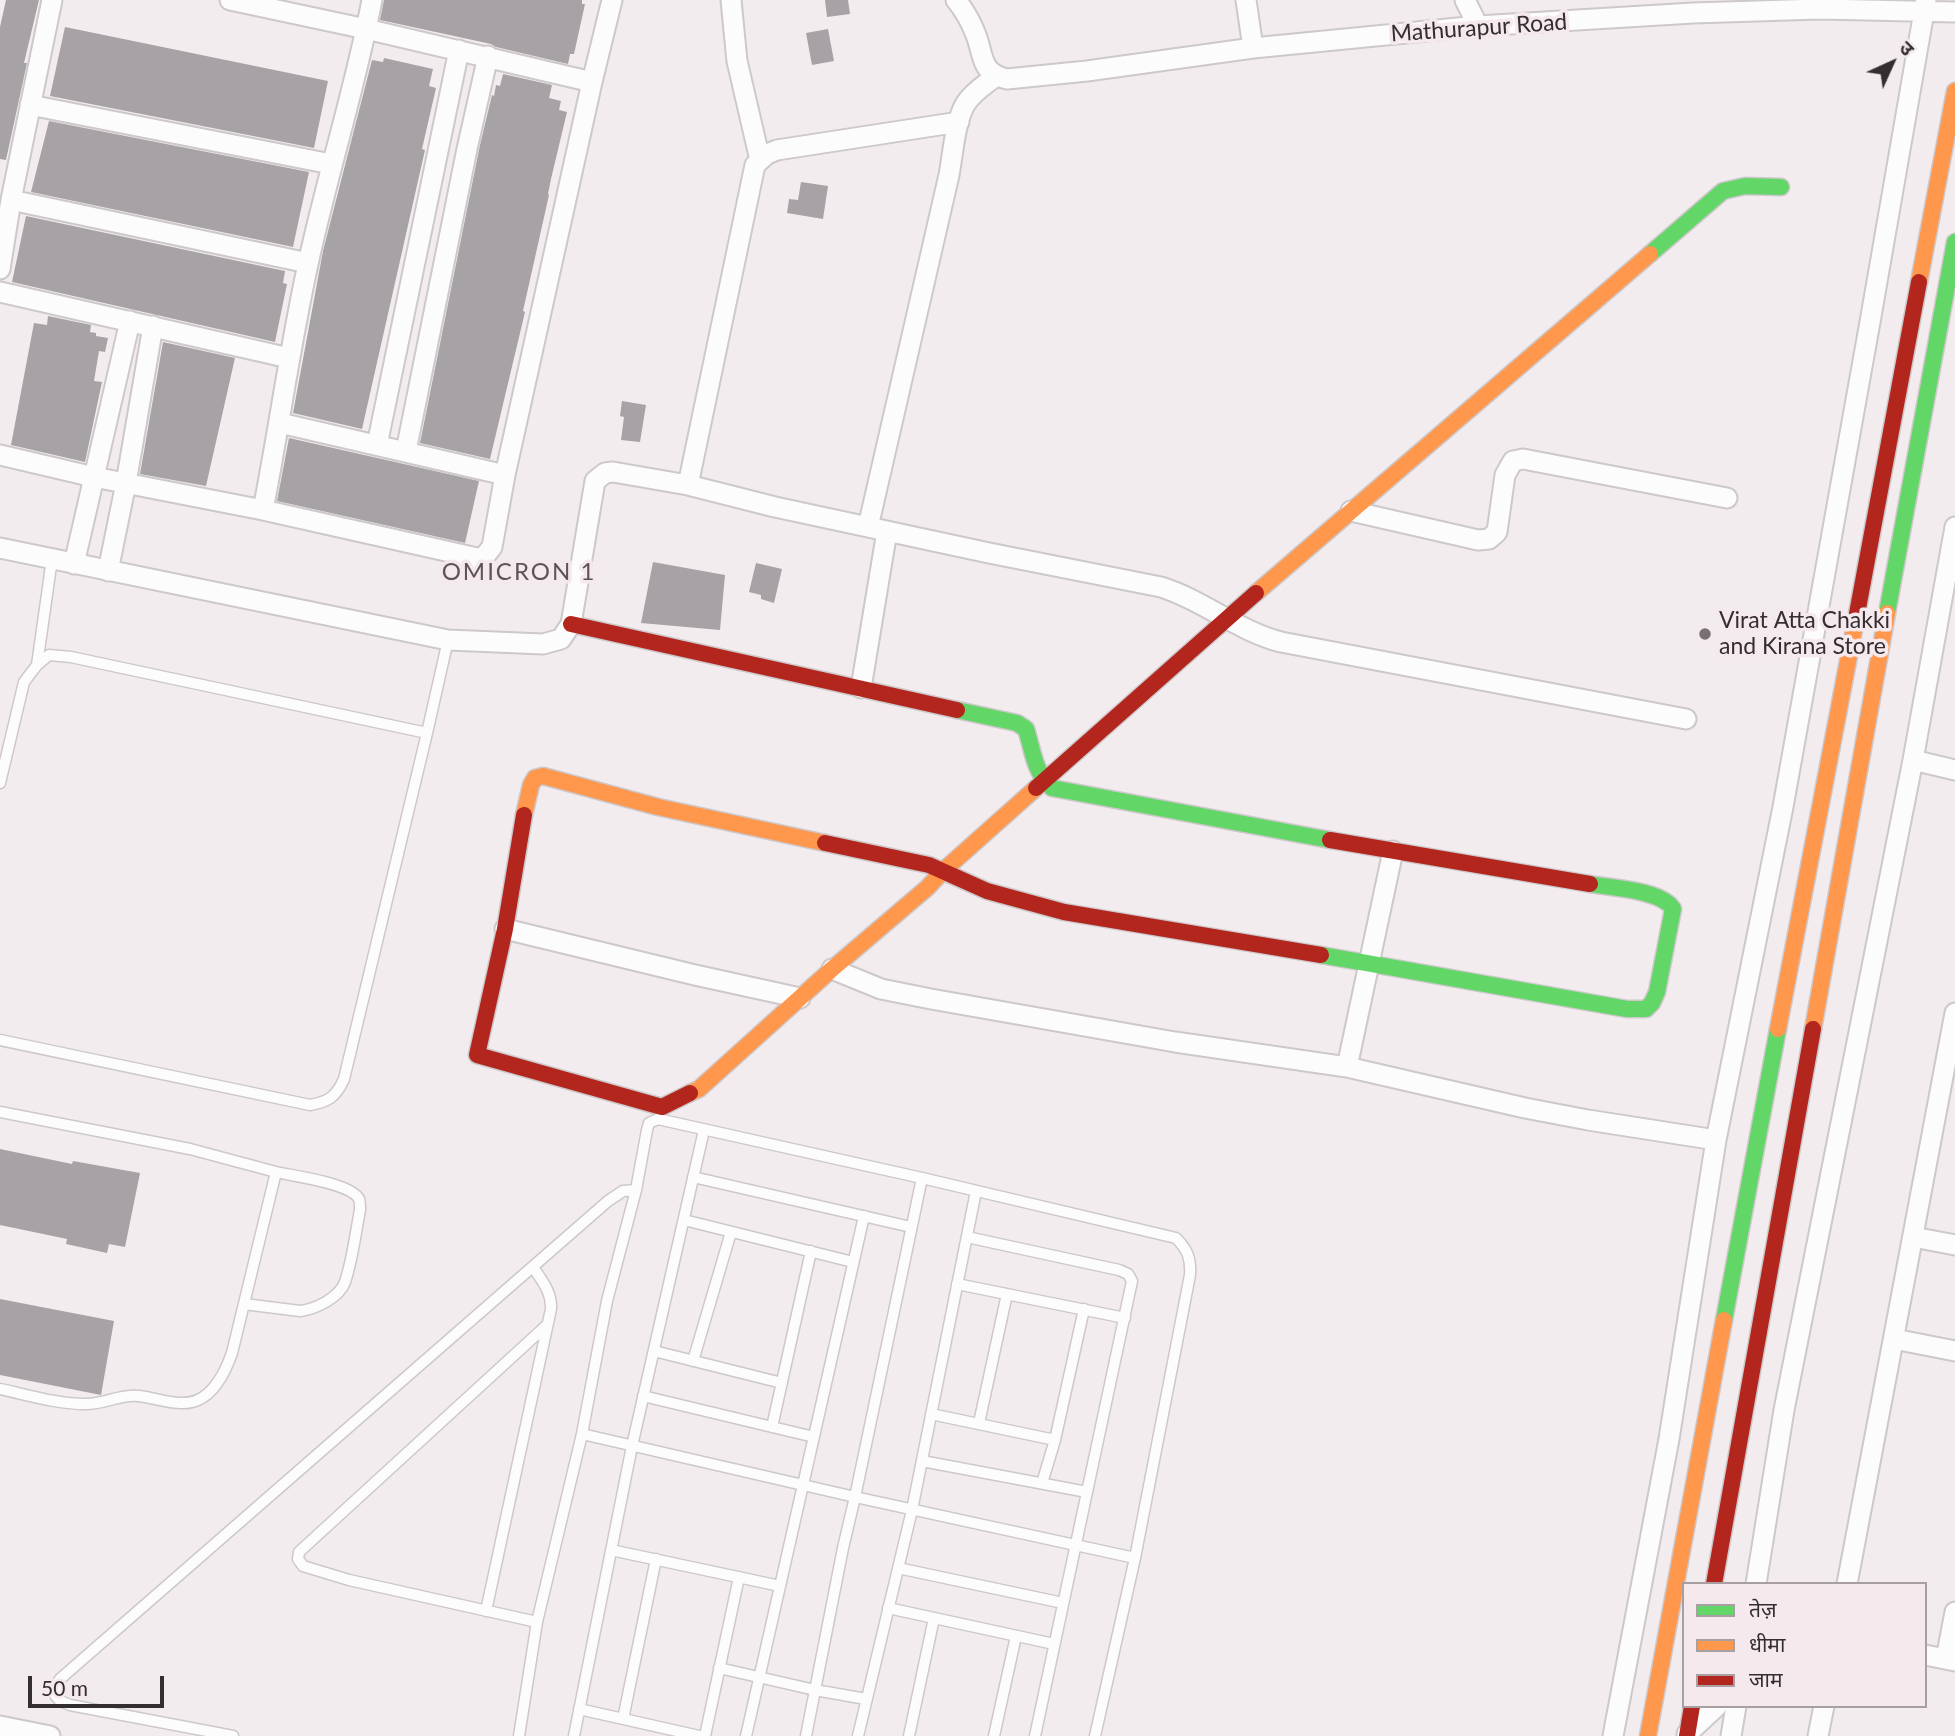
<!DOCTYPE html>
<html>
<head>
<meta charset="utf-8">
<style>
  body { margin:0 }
  #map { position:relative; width:1955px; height:1736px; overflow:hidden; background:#f2ecef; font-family:Lato,"Noto Sans Devanagari",sans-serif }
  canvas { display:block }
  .legend { position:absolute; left:1682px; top:1582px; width:245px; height:126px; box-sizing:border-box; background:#f5e9ee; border:2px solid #a79fa2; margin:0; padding:9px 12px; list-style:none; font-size:21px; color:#332f31 }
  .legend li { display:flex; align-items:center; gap:14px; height:35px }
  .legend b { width:35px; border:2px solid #a79fa2 }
  .north { position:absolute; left:1857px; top:28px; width:70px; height:70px; -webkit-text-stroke:5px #f5e9ee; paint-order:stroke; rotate:45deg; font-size:19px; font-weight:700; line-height:28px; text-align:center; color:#332f31 }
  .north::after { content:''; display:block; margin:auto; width:24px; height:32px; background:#332f31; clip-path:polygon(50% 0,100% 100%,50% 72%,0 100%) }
  .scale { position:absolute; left:28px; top:1676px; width:136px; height:32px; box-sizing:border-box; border:4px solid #332f31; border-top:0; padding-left:9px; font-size:21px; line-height:24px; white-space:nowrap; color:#332f31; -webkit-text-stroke:5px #f5e9ee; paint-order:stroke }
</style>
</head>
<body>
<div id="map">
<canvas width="1955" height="1736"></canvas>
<ul class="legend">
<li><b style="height:9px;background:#63d668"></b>तेज़</li>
<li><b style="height:9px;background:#ff974d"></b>धीमा</li>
<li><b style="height:9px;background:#b3261e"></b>जाम</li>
</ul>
<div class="north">उ</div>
<div class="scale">50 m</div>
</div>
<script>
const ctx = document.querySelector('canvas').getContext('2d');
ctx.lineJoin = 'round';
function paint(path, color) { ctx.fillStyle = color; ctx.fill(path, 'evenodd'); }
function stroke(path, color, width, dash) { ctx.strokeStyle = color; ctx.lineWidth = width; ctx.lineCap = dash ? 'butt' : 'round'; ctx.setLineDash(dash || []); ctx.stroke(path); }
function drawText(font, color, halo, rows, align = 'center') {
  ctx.font = font + ' Lato,sans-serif'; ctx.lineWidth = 7; ctx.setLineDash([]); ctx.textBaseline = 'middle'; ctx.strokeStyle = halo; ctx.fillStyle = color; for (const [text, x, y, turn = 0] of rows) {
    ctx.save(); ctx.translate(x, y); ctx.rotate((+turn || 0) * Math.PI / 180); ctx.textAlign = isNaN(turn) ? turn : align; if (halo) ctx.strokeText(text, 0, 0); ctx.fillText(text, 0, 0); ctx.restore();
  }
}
const building = new Path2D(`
  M6,0H39L24,63H27L6,160L0,159V27Z
  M384,0H582V4H585L574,54H570L568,64L496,47L491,44L380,20Z
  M825,0H848L850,14L827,17Z
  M65,27L328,81L314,148L50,96Z
  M828,29L834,61L812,65L806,33Z
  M384,58L433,69L429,86L436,88L422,149L425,150L362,429L293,413L323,251L372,60L383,62Z
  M503,74L552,85L549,98L561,101L559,110L567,112L551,179L548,194L549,195L523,311L525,312L490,459L420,443L480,145L492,95L494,96L496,85L500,86Z
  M49,121L309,172L293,247L31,192Z
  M801,182L828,186L823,219L787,213L789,199L798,200Z
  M26,216L285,271L283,283L287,284L275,342L12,282Z
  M48,316L91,325L90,332L96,333V336L108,338L105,352L99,351L94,381L102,382L85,462L11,445L34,323L47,325Z
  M163,342L235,358L206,486L140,474Z
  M622,401L646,405L640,442L621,440L624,417L620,416Z
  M289,438L479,481L465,543L277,501Z
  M653,562L725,575L720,630L641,623Z
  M756,563L782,569L774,603L761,599V595L749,592Z
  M0,1149L72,1164L73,1161L140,1173L125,1247L109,1244L107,1253L66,1244L67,1239L0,1225Z
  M0,1299L114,1321L101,1395L0,1375Z`);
const lane = new Path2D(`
  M37,665L52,559
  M0,783L24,682L37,665L49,655L71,657L427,733
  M0,1040L310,1105C328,1102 336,1097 344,1079L427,733L448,640
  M0,1112L190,1149L276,1172L232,1353C226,1370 216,1392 198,1400C181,1408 157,1398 139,1396C120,1394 105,1404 86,1404C57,1404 28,1395 0,1389
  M693,1177L911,1227
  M684,1220L853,1262
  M967,1237L1119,1270L1128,1274L1132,1281L1035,1736
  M957,1284L1125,1318
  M244,1304L300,1311C316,1309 339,1298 345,1282C352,1262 356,1231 360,1210C360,1208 360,1201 359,1199C351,1183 293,1176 276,1172
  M654,1351L782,1383
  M693,1361L731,1232
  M643,1396L814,1437
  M931,1414L1055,1440
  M979,1423L1007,1294
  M772,1427L811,1251
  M582,1434L855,1497L1135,1558
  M922,1461L1087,1492
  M1042,1483L1055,1440L1084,1309
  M611,1550L780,1586
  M898,1568L1063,1603
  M888,1608L1054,1644
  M486,1611L551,1309C552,1292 542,1281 533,1267
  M537,1622L349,1580L303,1566L298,1559L299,1552L547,1325
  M719,1668L815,1690L866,1699
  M579,1709L699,1736
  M623,1719L656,1559
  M233,1736L70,1705L60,1701L55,1695L56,1686L60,1679L608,1201L623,1191L636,1190
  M519,1736L537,1622L582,1434L607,1301L636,1190L647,1130L649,1123L658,1119L922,1178L1176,1238C1188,1250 1191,1259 1190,1275L1135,1558L1095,1736
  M574,1736L632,1446L704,1130
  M705,1736L739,1577
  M746,1736L864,1216
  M806,1736L843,1548L855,1497L922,1178
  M858,1736L912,1510L976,1191
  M909,1736L934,1618
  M994,1736L1016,1636`);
const street = new Path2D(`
  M230,0L366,29L592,82
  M731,0L737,61L760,160
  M956,0C965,11 971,22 976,35C984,56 980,73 1007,79L1087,71L1253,48L1478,26L1693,13L1820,9L1955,12
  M1246,0L1253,48
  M1465,0L1478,26
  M30,105L331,164
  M11,200L308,263
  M0,269L11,200L52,0
  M0,292L289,358
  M280,423L505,475
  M377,445L459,50
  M406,451L467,149L488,56
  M0,455L94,477L263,510L477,558L484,557L492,547L505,475L592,82L612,0
  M688,485L755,165L767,154L777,150L959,122
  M263,510C279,428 290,346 308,264C327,176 355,89 372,0
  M1351,511L1478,540L1489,539L1497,532L1505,475L1513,461L1523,459L1727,498
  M868,527L949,175C953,154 955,120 966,103C973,92 986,84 996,76
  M0,548L448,640L543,644L561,639L571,624L595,481L605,473L613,472L688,485L775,507L989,553L1161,587C1203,600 1238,631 1281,642L1686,719
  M74,564L130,321
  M108,571L126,483L153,326
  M861,688L887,531
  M1913,760L1955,770
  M505,929L695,975L800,998
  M832,969L881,989L931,999L1175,1042L1347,1067L1525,1108L1588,1120L1716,1140
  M1347,1067L1393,851
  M1913,1237L1955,1245
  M1894,1339L1955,1351
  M1756,1584L1784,1410L1913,760L1955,527
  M1847,1584L1955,1013
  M1925,1655L1955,1661
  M1946,1659L1955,1612
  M0,1726L50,1736
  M1687,1734L1717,1706
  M1613,1736L1669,1439L1716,1140L1783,807L1870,322L1926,0
  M1731,1736L1736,1706
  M1818,1736L1824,1706`);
const fast = new Path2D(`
  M1650,254L1723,191L1745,186L1781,187
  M1887,613L1955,242
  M957,710L1017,723L1026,729C1033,751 1034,772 1052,788L1330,840
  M1321,955L1627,1009H1646L1652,1003L1657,992L1673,909C1662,890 1611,888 1590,884
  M1724,1320L1778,1029`);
const slow = new Path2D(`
  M1919,282L1955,91
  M1256,593L1650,254
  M524,815L531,785L535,778L543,776L658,807L825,843
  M1778,1029L1856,619
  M1813,1029L1887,613
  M690,1093L699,1089L832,969L927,888L944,870L1036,788
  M1648,1736L1724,1320`);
const jam = new Path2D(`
  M1856,619L1919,282
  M571,624L957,710
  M1036,788L1256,593
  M524,815L505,929L477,1055L662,1107L690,1093
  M1330,840L1590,884
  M825,843L929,865L987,891L1064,912L1321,955
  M1714,1584L1813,1029
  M1687,1736L1692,1706`);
const markers = [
  [1705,634,7,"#767174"]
];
const streetNames = [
  ["Mathurapur Road",1479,28,-4]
];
const poiNames = [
  ["Virat Atta Chakki",1719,621],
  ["and Kirana Store",1719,647]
];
const neighbourhoodNames = [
  ["OMICRON 1",519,572]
];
paint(building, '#a7a2a5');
stroke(lane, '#cdc8ca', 13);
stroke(street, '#cdc8ca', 23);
stroke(fast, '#cdc8ca', 19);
stroke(slow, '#cdc8ca', 19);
stroke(jam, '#cdc8ca', 19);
stroke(lane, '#fdfcfd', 10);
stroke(street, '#fdfcfd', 19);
stroke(fast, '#63d668', 16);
stroke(slow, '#ff974d', 16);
stroke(jam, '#b3261e', 16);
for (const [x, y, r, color] of markers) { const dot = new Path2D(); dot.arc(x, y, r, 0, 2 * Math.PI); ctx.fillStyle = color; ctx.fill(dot); stroke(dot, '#f5e9ee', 2.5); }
drawText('23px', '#332f31', '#f5e9ee', streetNames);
drawText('23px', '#332f31', '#f5e9ee', poiNames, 'left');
ctx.letterSpacing = '2px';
drawText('24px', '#5e5458', '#f5e9ee', neighbourhoodNames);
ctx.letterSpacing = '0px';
</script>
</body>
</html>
